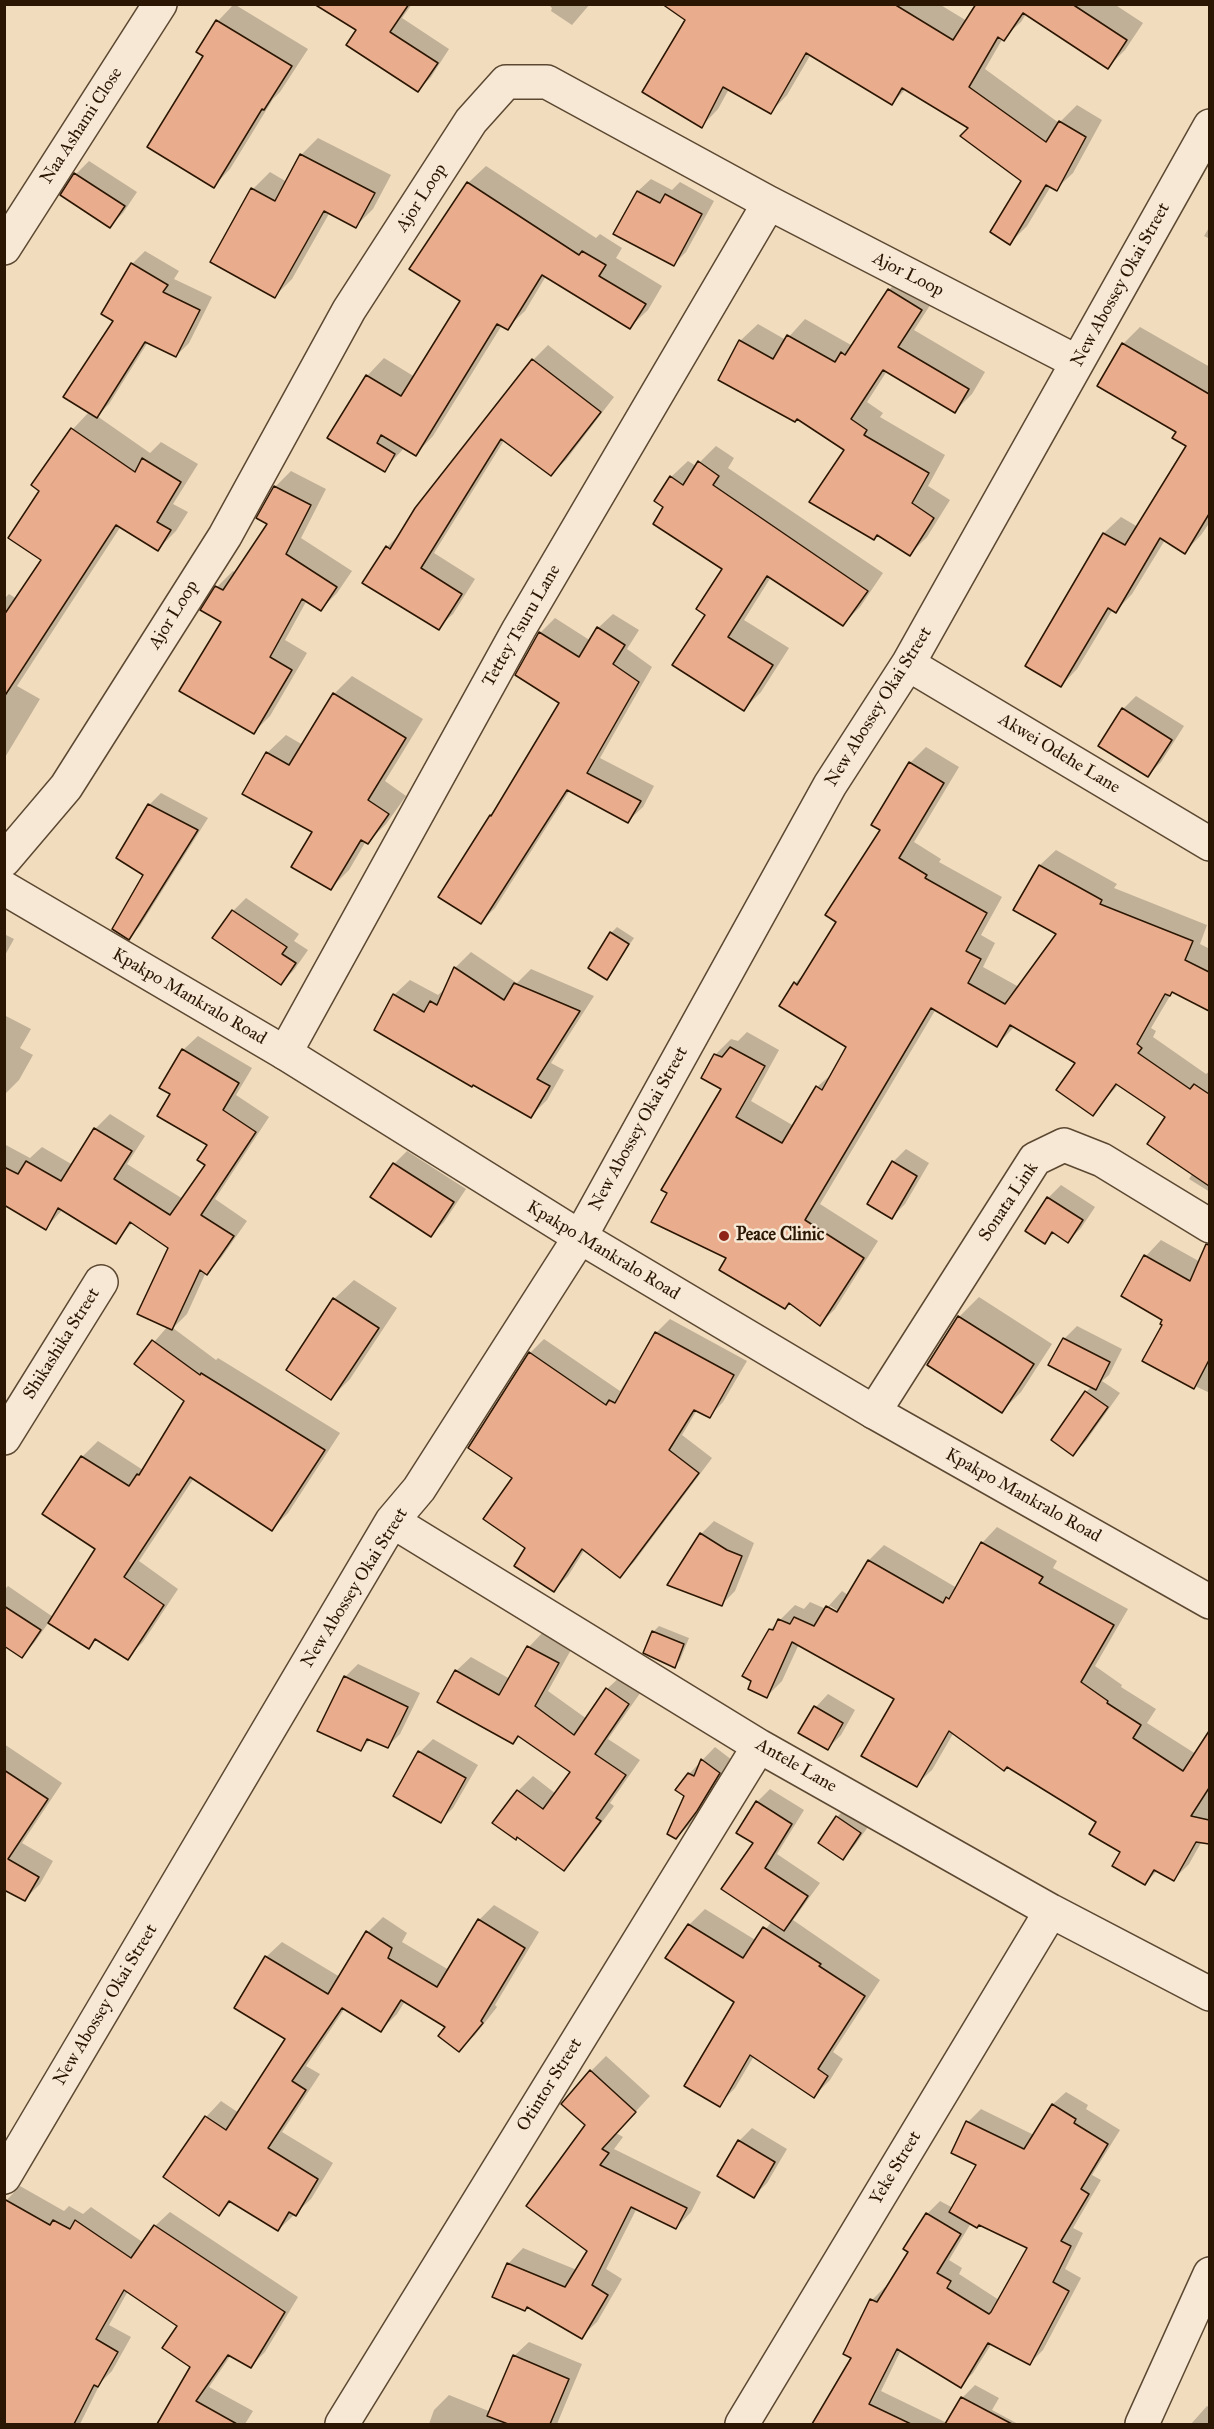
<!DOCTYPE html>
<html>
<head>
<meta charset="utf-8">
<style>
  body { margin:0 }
  #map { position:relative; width:1214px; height:2429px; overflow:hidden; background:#f1dcbd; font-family:"IM FELL Great Primer",serif }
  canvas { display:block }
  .frame { position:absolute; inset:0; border:6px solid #2b1603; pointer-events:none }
</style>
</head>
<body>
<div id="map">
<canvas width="1214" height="2429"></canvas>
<div class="frame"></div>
</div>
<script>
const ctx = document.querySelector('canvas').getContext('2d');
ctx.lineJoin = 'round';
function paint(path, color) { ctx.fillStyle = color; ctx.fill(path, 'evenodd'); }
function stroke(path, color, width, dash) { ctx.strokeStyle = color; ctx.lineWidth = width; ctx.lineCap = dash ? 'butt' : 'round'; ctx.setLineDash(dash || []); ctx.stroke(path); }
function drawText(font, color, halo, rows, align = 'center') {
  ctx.font = font + ' "IM FELL Great Primer",serif'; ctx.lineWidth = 5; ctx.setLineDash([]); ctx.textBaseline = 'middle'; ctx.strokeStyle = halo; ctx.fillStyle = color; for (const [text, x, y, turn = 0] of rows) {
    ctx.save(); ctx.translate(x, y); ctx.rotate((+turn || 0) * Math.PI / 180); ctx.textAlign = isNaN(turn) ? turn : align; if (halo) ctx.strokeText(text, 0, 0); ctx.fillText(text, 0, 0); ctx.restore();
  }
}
const shadow = new Path2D(`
  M234,4L308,49L280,92L273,99L230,169L214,186L205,55L218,21Z
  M317,4H412L402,18L449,49L431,77L418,90L358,29Z
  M548,4H590L572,25L551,11L552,8Z
  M687,4H939L967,21L978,4H1114L1143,23L1125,50L1108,67L1026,14L1021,22L1003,38L985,69L1059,123L1077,105L1102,120L1073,173L1056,189L1051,186L1027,226L1010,243L1023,181L971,127L906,89L892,103L811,54L787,95L771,112L729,89L718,109L702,126Z
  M318,138L391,175L373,209L356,226L330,212L292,279L275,296L253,189L270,172L287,182L301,155Z
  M89,161L137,192L123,213L110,226L62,194L76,174Z
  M486,166L596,238L600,234L622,248L616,258L662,286L648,310L630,327L546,276L525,311L507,328L502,325L433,436L416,454L405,447L384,470L329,437L367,376L384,358L415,377L462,301L468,183Z
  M651,179L672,190L680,182L714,201L686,252L673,265L638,191Z
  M1210,226V239L1204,236Z
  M145,251L179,271L174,279L212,297L189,343L176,356L148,342L109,404L97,416L150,453L161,442L198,464L173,504L188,512L176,531L158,549L121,526L17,686L40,699L4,759V599L9,594L17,599L44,560L41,491L33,485L73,429L89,412L132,264Z
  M906,272L938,293L914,330L985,372L972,394L955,411L887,371L867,402L883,413L880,417L945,455L928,486L950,500L927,537L910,554L879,534L874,538L846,449L740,341L758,324L786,340L805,319L851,345L858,338L889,290Z
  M1140,327L1210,367V522L1201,535L1185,552L1165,540L1132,594L1116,611L1113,609L1077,669L1061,686L1027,665L1104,533L1121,517L1138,527L1188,445L1123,344Z
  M548,345L614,397L566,460L551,474L505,439L434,553L475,579L453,614L438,628L387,547L401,533L416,509L533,360Z
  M716,446L734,458L728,468L883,573L860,607L843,624L771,577L744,620L789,648L761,692L744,709L707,614L724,569L665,507L671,477L688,461L696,466Z
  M291,471L326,489L301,538L352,571L337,593L321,609L307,600L285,640L307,653L270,716L254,732L223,621L217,587L233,571L236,573L269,523L275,487Z
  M613,614L639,630L627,649L652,667L600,758L654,786L643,807L628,821L570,790L495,908L481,922L440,896L496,811L561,702L540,633L555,618L591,641L598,628Z
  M352,676L423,719L385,781L406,796L386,824L368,842L366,841L349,870L331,888L314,831L267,753L286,735L303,745L334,694Z
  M1136,696L1184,726L1161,762L1148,775L1123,709Z
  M926,747L959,767L914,842L941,859L939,862L1002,897L981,935L995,943L983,967L1019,987L1058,934L1015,909L1040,865L1056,850L1117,884L1114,888L1207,925L1200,944L1210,949V1009L1173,991L1151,1028L1156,1031L1153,1037L1206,1074L1210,1071V1192L1189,1179L1193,1173L1167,1117L1119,1084L1092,1114L1077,1063L1015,1026L997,1045L936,1009L820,1204L878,1241L835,1309L820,1324L790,1302L785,1307L728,1257L723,1088L715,1055L731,1039L738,1041L747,1032L779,1050L751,1101L794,1126L817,1087L834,1072L848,1046L781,1006L795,983L808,970L838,921L882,830L910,763Z
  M161,793L208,818L140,926L129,938L145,874L118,857L150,804Z
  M246,898L299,934L294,941L308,950L294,970L281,983L233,911Z
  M617,927L634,938L606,978L611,933Z
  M4,934L14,939L4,957Z
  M471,952L517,983L531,969L594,996L551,1063L564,1070L547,1100L531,1116L394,995L410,980L438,995L447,987L455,968Z
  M4,1015L31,1029L20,1048L33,1055L19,1080L6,1093Z
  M198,1036L252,1068L236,1095L269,1117L215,1199L247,1221L221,1258L206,1272L187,1314L173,1328L216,1360L218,1358L340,1433L288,1513L272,1529L194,1478L139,1561L178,1589L143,1642L127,1658L97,1639L89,1647L49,1622L34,1643L22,1656L4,1644V1590L8,1586L53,1617L98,1548L44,1514L82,1457L98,1441L143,1470L186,1400L136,1363L168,1326L170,1248L133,1222L116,1242L63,1209L46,1228L6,1204L4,1206V1144L30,1158L42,1147L73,1165L95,1129L110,1114L145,1136L127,1164L183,1199L207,1164L209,1145L172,1094L183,1050Z
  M906,1149L929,1163L905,1204L892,1217L893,1162Z
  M407,1151L466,1189L444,1222L431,1235L372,1197L394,1164Z
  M1061,1185L1095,1207L1081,1228L1068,1241L1055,1232L1045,1242L1048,1198Z
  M1161,1240L1204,1264L1210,1259V1393L1195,1386L1164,1319L1123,1295L1146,1256Z
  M354,1280L397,1308L350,1379L331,1398L334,1299Z
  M979,1297L1052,1344L1021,1392L1002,1411L929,1365L959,1317Z
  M670,1319L747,1361L723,1402L709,1417L697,1410L682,1435L712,1458L634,1562L620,1576L585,1549L568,1576L554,1590L527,1547L514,1477L530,1353L544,1339L620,1391L656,1333Z
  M1077,1326L1122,1349L1109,1375L1102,1381L1120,1393L1086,1441L1073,1454L1086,1392L1092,1386L1064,1339Z
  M714,1521L754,1543L735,1591L722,1604L701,1534Z
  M997,1527L1057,1561L1053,1568L1128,1609L1095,1666L1122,1685L1121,1687L1156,1709L1147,1723L1196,1754L1210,1733V1843L1202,1841L1189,1864L1174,1879L1158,1870L1145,1883L1098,1821L954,1732L932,1770L916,1785L896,1699L799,1644L782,1681L767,1696L770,1630L795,1605L804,1609L810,1602L826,1609L842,1591L848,1595L869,1560L884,1545L957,1588L982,1543ZM830,1606L844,1614L842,1617L830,1610Z
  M659,1626L689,1638L680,1660L674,1666L653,1632Z
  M543,1632L572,1648L548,1691L587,1719L607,1689L622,1675L643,1689L608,1739L640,1760L610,1803L614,1806L578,1854L564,1869L518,1836L494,1823L518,1791L533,1776L556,1794L572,1772L520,1735L513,1743L456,1671L471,1657L510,1679L529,1647Z
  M358,1664L420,1693L400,1734L387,1747L371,1739L360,1750L345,1677Z
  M828,1694L855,1710L841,1735L828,1748L816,1707Z
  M433,1739L478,1765L453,1808L440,1821L420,1752Z
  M4,1744L62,1783L22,1843L53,1861L40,1884L24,1900L4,1888Z
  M715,1747L732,1760L709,1797L689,1825L676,1838L689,1774Z
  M770,1789L804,1810L777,1854L820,1883L793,1920L880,1980L833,2052L843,2059L830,2080L814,2096L754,2056L735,2088L719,2105L736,2002L689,1925L705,1909L757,1941L772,1921L755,1843L757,1802Z
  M850,1804L873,1820L855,1845L843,1858L820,1843L837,1817Z
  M494,1905L539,1932L495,2005L497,2007L475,2035L459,2050L448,2026L405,2001L397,2014L381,2030L345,2008L306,2066L320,2074L282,2132L333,2163L311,2199L278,2230L232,2201L219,2214L206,2117L221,2101L239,2113L287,2039L266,1957L282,1942L340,1977L368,1932L383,1917L407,1933L402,1942L449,1970L479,1920Z
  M606,2056L650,2096L616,2133L623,2137L614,2149L701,2192L691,2212L676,2228L637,2208L606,2269L622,2279L597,2322L581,2337L508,2264L523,2248L577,2270L589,2250L587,2125L591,2071Z
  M1066,2092L1088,2105L1086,2109L1120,2130L1092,2175L1101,2180L1073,2228L1083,2233L1065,2269L1081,2278L1043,2350L1030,2363L992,2343L973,2373L960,2386L901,2350L881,2391L947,2423L962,2398L975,2385L999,2398L992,2410L1018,2424H813L853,2358L845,2353L872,2300L885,2287L887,2288L910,2251L927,2214L940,2201L953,2208L978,2164L953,2152L968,2122L981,2109L1034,2135L1053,2104ZM971,2223L979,2224L1029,2247L999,2300L959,2274L962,2268L949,2260Z
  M752,2128L787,2149L767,2183L754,2196L739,2141Z
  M20,2186L64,2211L69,2206L83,2214L91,2207L144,2243L155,2226L170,2212L298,2297L265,2352L251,2366L231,2355L209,2387L253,2411L245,2424H159L192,2367L179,2325L128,2291L109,2325L131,2337L112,2371L101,2382L80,2424H4V2203Z
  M529,2342L582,2364L557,2424H429L434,2410L449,2395L491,2412L514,2356Z
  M1207,2406L1210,2408V2424H1191Z`);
const building = new Path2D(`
  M314,4H409L390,32L438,63L418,92L346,45L356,30Z
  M662,4H894L953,40L976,4H1072L1127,40L1108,69L1023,13L1004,41L998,37L969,87L1046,142L1059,121L1086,137L1057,191L1046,185L1010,245L990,232L1021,181L960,136L968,128L902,88L892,105L806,53L771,114L723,87L702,128L642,92L685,20Z
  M216,20L292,66L264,110L262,109L214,188L147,147L203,56L196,52Z
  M300,154L375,193L356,228L324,211L275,298L210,262L251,188L275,201Z
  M74,173L125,206L110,228L60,195Z
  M467,182L579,255L582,251L606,265L599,276L646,304L630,329L542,275L508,330L497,324L416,456L381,435L377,443L395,454L385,472L327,438L366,375L401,396L460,301L409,269Z
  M637,191L660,203L665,194L702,214L674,266L613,234Z
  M131,263L168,285L163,292L200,310L176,357L145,342L97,418L63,397L113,321L101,314Z
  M888,289L922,310L898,347L969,389L955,413L883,370L851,419L867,430L864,435L929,473L912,503L934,518L910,556L877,535L874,540L809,502L844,450L797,419L795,422L718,380L739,340L773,359L787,335L835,362L841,352L845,355Z
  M1122,343L1209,394V514L1185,554L1160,538L1116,613L1108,608L1061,687L1025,666L1103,533L1125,545L1186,446L1172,438L1176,432L1097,386Z
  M532,359L601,412L551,476L501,439L421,568L462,594L439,630L362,583L386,546L390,549L415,508Z
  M71,428L135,472L142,458L181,482L157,522L171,530L158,551L116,525L4,697V615L41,560L8,538L39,491L31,485Z
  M698,461L719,476L713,485L868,591L843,626L767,576L728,637L773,665L744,711L672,665L705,615L696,609L722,569L653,524L663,507L654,501L670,476L683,485Z
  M274,486L311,505L286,554L337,587L321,611L302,599L270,657L292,670L254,734L179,691L221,622L200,610L215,586L223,590L267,524L256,518Z
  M597,627L625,645L613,664L639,682L587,773L641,801L628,823L567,790L481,924L438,897L490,815L491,816L559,703L515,675L539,632L579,657Z
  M333,693L406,738L368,800L389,814L368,844L361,840L331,890L291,867L312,832L242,794L266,752L289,765Z
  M1122,708L1172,740L1148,777L1098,746Z
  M909,762L944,783L899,858L927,875L925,878L987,913L966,951L981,959L968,983L1005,1004L1056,934L1013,910L1039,865L1102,900L1100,904L1193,941L1185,960L1209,972V1011L1172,992L1170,996L1165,994L1137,1044L1142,1048L1138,1053L1190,1089L1194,1084L1209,1094V1186L1147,1144L1165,1117L1116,1084L1093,1116L1056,1090L1075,1063L1010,1025L997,1047L931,1008L805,1220L864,1258L820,1326L789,1303L785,1309L719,1270L726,1258L651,1222L667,1193L661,1190L721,1089L701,1078L714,1054L722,1057L730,1047L765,1066L736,1117L782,1143L816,1086L822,1090L846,1047L779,1006L794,982L797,985L836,922L825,915L880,830L871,825Z
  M148,804L198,830L129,940L112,929L143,875L116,858Z
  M232,910L287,947L282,954L296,963L281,985L212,938Z
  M610,932L629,944L607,980L588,968Z
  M454,967L504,1000L514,983L580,1011L537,1079L550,1086L531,1118L473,1085L472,1087L374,1030L393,994L424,1012L430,1001L437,1005Z
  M182,1049L239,1083L223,1110L256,1132L201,1215L234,1236L207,1275L200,1270L172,1330L137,1314L168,1248L130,1222L116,1244L58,1208L46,1230L4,1205V1167L18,1174L26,1161L61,1181L94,1128L132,1151L114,1179L170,1215L205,1165L197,1160L207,1145L157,1116L170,1094L159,1088Z
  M892,1161L917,1176L892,1219L867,1204Z
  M393,1163L454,1202L431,1237L370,1197Z
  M1047,1197L1083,1220L1068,1243L1052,1232L1045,1244L1025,1231Z
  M1206,1244L1209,1245V1360L1194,1389L1142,1361L1162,1325L1160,1324L1162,1320L1121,1296L1144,1255L1190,1281Z
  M333,1298L379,1328L331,1400L286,1370Z
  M958,1316L1034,1364L1002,1413L927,1365Z
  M655,1332L734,1375L710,1418L694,1410L669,1450L699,1473L620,1578L582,1549L554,1592L514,1566L525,1548L483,1519L512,1478L468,1448L529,1352L606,1405L609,1400L615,1403Z
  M1063,1338L1110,1362L1096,1390L1048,1365Z
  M152,1340L200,1375L201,1373L325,1450L272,1531L190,1477L124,1577L164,1605L128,1660L95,1639L89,1649L48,1623L95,1549L42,1514L81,1456L129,1486L137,1474L139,1475L184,1401L134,1364Z
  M1085,1391L1108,1407L1073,1456L1051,1440Z
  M700,1533L727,1550L742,1556L722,1606L667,1585Z
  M981,1542L1043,1577L1039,1583L1114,1625L1081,1682L1108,1701L1107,1703L1141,1725L1133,1738L1183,1771L1209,1731V1788L1191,1816L1209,1820V1844L1196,1842L1174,1881L1154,1870L1145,1885L1112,1866L1120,1852L1089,1834L1096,1822L1007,1767L1004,1771L949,1731L917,1787L861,1756L894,1699L792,1642L767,1698L748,1689L751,1681L742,1676L769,1629L773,1630L778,1619L790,1624L794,1617L814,1626L826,1606L837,1612L868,1560L943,1603L946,1597L949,1599Z
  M4,1606L41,1630L22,1658L4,1646Z
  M652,1631L684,1644L675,1668L643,1653Z
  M527,1646L559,1663L535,1706L574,1735L606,1688L629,1704L595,1754L626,1775L596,1818L601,1821L564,1871L517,1837L516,1840L492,1823L517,1790L543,1809L570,1772L518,1736L513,1744L437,1702L455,1670L499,1695Z
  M344,1676L408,1707L388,1748L367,1739L361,1751L317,1731Z
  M814,1706L843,1723L828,1750L798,1733Z
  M418,1751L466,1778L441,1823L393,1796Z
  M701,1759L720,1773L697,1811L676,1839L667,1834L684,1796L675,1790L688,1773L694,1776Z
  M4,1770L48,1799L8,1859L39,1877L25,1901L4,1890Z
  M756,1801L792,1824L765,1868L808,1896L784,1931L721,1889L753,1843L736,1833Z
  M836,1816L861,1833L843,1860L818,1843Z
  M478,1919L525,1948L481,2021L483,2023L459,2052L438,2036L445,2027L401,2000L381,2032L342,2008L292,2081L306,2090L268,2148L318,2179L296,2216L289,2212L278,2231L229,2201L219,2216L163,2177L205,2116L226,2130L285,2039L234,2008L265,1956L328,1994L366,1931L392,1948L388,1958L437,1987Z
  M688,1924L743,1958L763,1927L821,1964L819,1966L865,1996L818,2069L828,2076L814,2098L750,2055L720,2107L684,2086L734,2002L665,1958Z
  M590,2070L636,2112L602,2149L609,2153L600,2165L687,2208L676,2229L631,2207L592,2285L608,2295L582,2339L527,2307L525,2311L492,2297L507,2263L565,2287L587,2251L526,2206L585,2125L561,2104Z
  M1052,2104L1076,2119L1074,2123L1108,2144L1081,2189L1089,2194L1061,2241L1071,2246L1053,2282L1069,2291L1030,2365L988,2343L961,2388L897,2349L869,2404L911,2424H812L851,2358L843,2354L870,2299L877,2302L908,2252L903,2249L926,2213L961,2234L937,2273L951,2281L947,2288L989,2314L991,2312L1027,2248L979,2225L977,2228L949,2212L976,2165L951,2153L966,2121L1024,2149Z
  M738,2140L775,2162L754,2198L717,2176Z
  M4,2199L50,2225L53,2220L70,2229L75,2220L131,2258L154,2225L285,2312L251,2368L228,2355L196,2401L237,2424H157L190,2367L162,2348L177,2326L124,2290L96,2339L118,2352L98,2387L94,2385L74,2424H4Z
  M513,2355L569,2379L550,2424H508L487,2416Z
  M961,2397L1012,2424H945Z`);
const minor = new Path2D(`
  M4,248L160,4
  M908,664L1210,844
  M4,860L66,787L225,536L349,310L471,121L506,82H547L769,203L1077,362
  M285,1053L519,629L769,203
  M874,1412L1035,1159L1064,1145L1102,1160L1210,1226
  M4,1438L101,1282
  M392,1521L759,1746L1051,1911L1210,1994
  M4,2177L392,1521L419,1489L580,1237L830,785L908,664L1210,126
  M342,2424L759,1746
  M742,2424L1051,1911
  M1142,2424L1210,2274`);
const tertiary = new Path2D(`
  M4,888L285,1053L580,1237L874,1412L1210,1602`);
const markers = [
  [724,1236,6,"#8f2418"]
];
const streetNames = [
  ["Naa Ashami Close",82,126,-57],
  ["Ajor Loop",422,198,-57],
  ["Ajor Loop",908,275,27],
  ["New Abossey Okai Street",1121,285,-61],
  ["Ajor Loop",174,615,-58],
  ["Tettey Tsuru Lane",522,626,-60],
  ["New Abossey Okai Street",879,707,-58],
  ["Akwei Odehe Lane",1059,754,31],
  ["Kpakpo Mankralo Road",189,997,30],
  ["New Abossey Okai Street",639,1129,-61],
  ["Sonata Link",1009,1202,-56],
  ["Kpakpo Mankralo Road",603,1251,31],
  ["Shikashika Street",62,1344,-58],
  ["Kpakpo Mankralo Road",1023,1496,29],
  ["New Abossey Okai Street",355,1588,-58],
  ["Antele Lane",796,1766,30],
  ["New Abossey Okai Street",106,2005,-59],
  ["Otintor Street",550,2085,-58],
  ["Yeke Street",896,2168,-59]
];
const poiNames = [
  ["Peace Clinic",736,1236]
];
paint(shadow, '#0003');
paint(building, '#e9ad8d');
stroke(building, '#2b1603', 1.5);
stroke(minor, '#5c4832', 36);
stroke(tertiary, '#5c4832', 36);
stroke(minor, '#f6e8d4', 33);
stroke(tertiary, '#f6e8d4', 33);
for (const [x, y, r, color] of markers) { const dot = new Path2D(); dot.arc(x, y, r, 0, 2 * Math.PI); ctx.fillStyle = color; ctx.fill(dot); stroke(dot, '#f6e8d4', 2); }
drawText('18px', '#2b1603', '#f6e8d4', streetNames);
drawText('bold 18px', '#2b1603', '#f6e8d4', poiNames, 'left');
</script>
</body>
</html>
